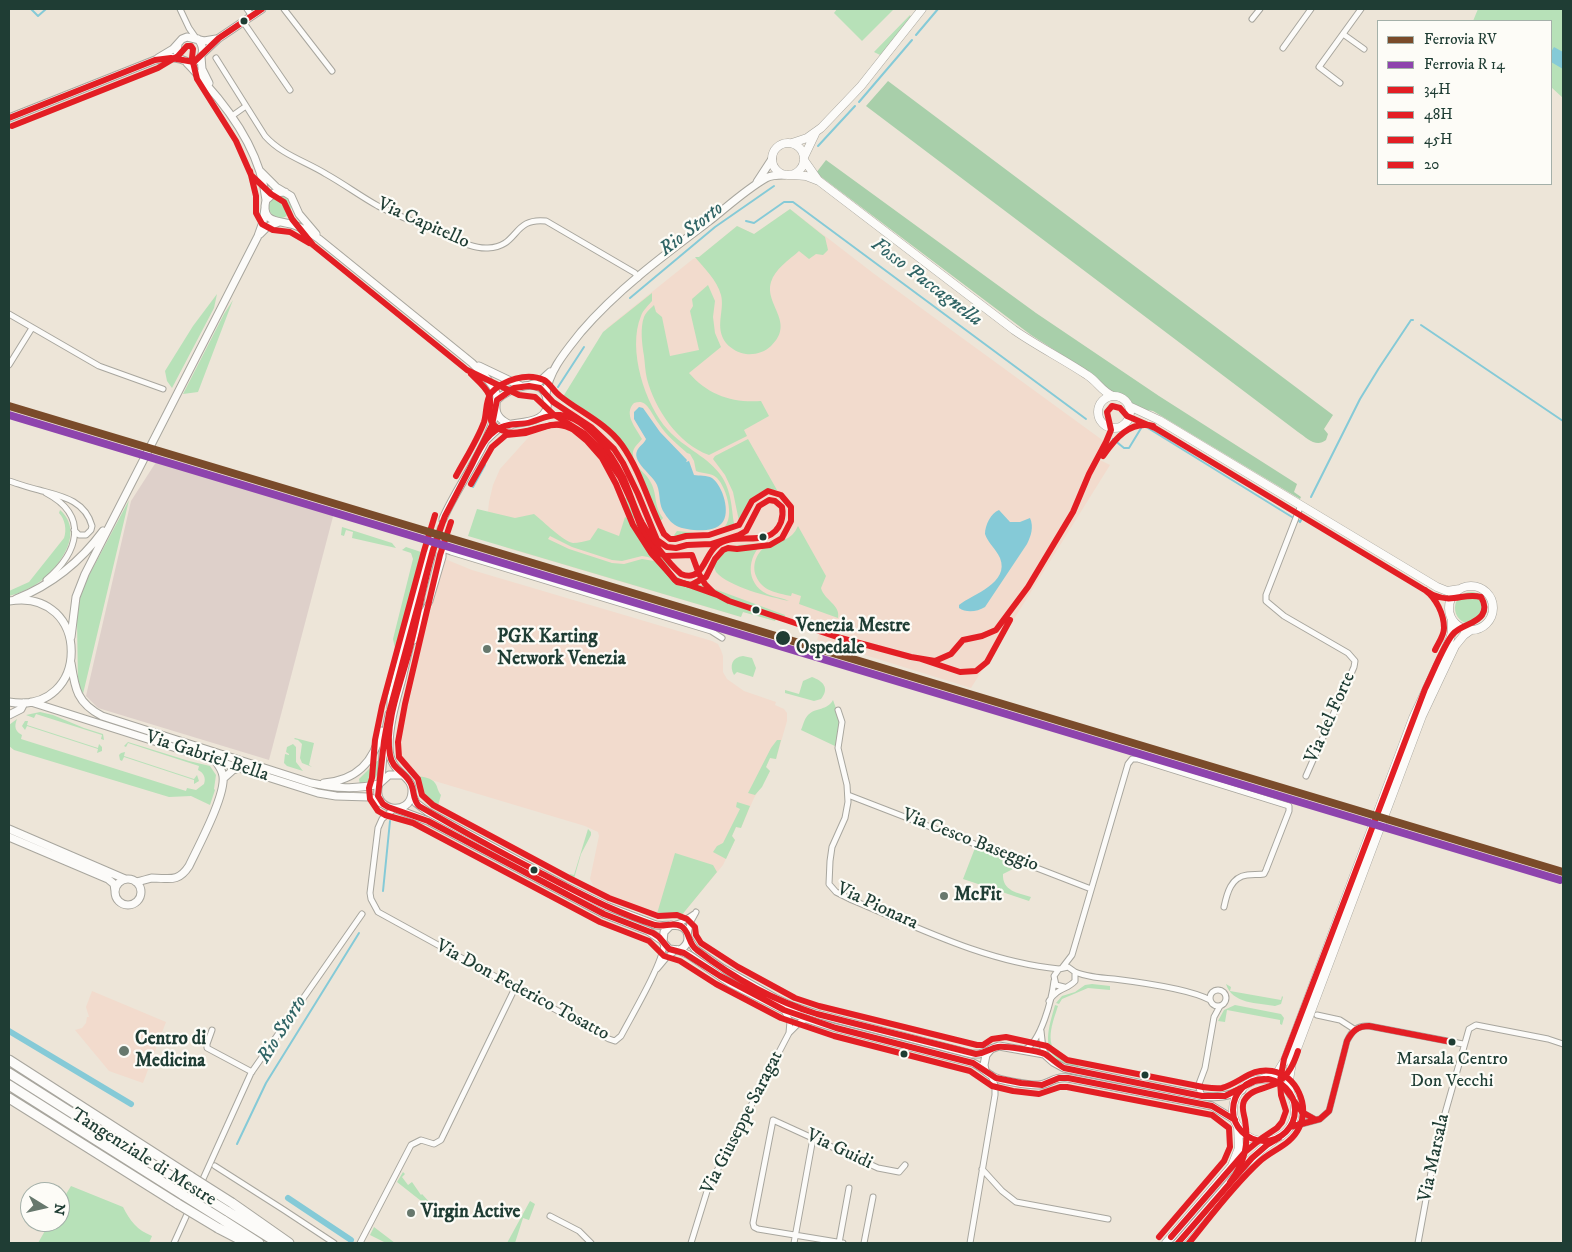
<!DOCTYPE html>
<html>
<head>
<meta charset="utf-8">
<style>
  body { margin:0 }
  #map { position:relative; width:1572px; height:1252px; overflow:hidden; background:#ede5d8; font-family:"IM FELL DW Pica",serif }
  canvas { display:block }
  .frame { position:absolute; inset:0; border:10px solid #1f3d34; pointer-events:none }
  .legend { position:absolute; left:1377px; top:20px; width:175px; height:165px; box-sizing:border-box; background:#fdfcf7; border:1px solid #a4b0a9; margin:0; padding:6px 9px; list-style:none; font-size:15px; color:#1f3d34 }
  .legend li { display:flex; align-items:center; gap:10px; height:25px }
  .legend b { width:25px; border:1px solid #a4b0a9 }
  .north { position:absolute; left:20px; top:1182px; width:50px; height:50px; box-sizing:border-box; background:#fdfcf7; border:1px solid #a4b0a9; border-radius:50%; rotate:99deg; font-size:14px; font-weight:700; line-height:20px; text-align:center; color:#1f3d34 }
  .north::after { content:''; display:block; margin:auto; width:18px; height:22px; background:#67786d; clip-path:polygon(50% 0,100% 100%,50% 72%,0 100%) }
</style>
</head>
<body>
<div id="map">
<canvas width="1572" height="1252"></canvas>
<div class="frame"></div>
<ul class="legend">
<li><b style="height:6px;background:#7a4b2a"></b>Ferrovia RV</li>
<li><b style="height:6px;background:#8e44ad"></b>Ferrovia R 14</li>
<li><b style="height:6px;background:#e31e24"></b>34H</li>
<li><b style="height:6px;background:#e31e24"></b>48H</li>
<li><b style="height:6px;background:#e31e24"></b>45H</li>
<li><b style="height:6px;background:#e31e24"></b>20</li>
</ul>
<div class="north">N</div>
</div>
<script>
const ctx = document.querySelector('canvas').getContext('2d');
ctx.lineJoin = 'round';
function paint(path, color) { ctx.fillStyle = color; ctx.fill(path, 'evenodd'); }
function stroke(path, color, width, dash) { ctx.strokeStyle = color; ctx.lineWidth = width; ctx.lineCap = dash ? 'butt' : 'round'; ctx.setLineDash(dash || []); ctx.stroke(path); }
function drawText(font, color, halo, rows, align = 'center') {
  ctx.font = font + ' "IM FELL DW Pica",serif'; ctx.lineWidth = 4.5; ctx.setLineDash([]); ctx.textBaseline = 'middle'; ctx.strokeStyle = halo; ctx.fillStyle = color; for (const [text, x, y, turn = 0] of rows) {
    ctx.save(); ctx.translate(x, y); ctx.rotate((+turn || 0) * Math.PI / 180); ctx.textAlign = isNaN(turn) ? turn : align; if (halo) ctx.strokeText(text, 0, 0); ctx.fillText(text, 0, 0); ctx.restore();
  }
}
const built = new Path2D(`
  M790,209L873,273L1105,442L1096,458L1110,465L971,688L817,640L819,634L805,630L807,625L777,616L775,621L743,612L741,617L507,548L500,544L487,521L489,502L493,485L500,469L535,430L544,424L554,422H564L573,407L561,400L607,328L693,259L699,257L737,226L754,234Z
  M445,559L472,570L712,641L718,644L721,650L723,656V672L727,679L744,691L776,702L775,705L784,709L787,713V721L776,759L770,758L766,767L770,771L754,798L741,828L736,827L732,836L735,840L723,865L681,916L666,919L659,918L600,893L595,889L590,879L599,836L598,832L585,826L418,776L406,766L398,756L412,677Z
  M92,991L166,1022L143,1083L109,1071L75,1030L82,1028L86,1023L87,1017H89L86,1007Z`);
const industrial = new Path2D(`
  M158,459L335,509L269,760L98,708L86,696L131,501Z`);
const green = new Path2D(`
  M837,9H894L862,41L834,13Z
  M1478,9H1563V98L1551,87V21H1473Z
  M910,15L911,18L883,53L880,55L874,52Z
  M269 207a11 11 0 1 1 22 0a11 11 0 1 1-22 0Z
  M790,209L825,237L828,250L823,255L816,254L809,259L799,251C789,260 775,269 771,282C764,305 796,322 771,346C765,352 755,355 746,354C739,353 731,349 726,343C714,327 725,311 721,295C717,280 704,268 695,257H699L737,226L754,234Z
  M708,285L715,301L713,317L715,333L721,347L689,373C708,395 732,403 761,401L769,416L744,430L747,436L709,455C678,444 655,409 647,379C645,371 645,363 644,356C642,344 640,328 644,317C646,312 651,308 654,305L656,312L662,317L670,356L699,350L690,311L693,306L692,299Z
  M652,293V301C648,306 643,310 641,316C627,349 645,405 668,430C684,448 709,457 722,477C733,495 731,510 735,528L715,536L705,538L691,536L675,541L672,538L677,531C690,532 706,536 720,530C737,523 727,488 717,478C710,472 703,474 696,471L694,461L690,454L687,453C677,444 666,435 659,424C654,418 651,409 645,404C641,401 638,402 634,403C623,414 636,428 642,439C638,444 632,448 633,455C634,467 645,472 650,481C658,494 653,505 663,518L657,526C649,510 646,491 638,475C621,440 593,419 561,400L603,332Z
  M217,294L214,308L172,388L167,381L165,371L193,326Z
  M233,300L198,392L183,394L224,314Z
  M748,439L777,490C746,487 754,513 740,526L733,492L725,475L713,459L715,456Z
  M628,496L639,521C631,516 620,512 622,501Z
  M129,500L83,694L78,685L77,619L79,601L85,583Z
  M477,509L515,518L534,514C543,521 564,542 573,543C578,543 585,541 590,540L598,528L619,536L625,517L642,527L660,554L673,570L661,562L648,557L642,556L622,561L612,560L572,547L550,536L548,539L569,549L612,563L624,564L642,559L654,561L670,573L683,580L712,588L785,615L784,618L777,616L775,621L743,612L741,617L468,536Z
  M60,510C85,532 60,566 41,581C31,588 20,593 9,596V591L29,582L64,538C67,530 65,519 59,513Z
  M798,526L826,576L821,588C824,600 841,605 838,618L799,604L801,596L792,593L791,596C777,593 762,591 756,576C751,564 758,549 770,544C783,539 791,541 798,526Z
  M342,527L392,543L396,548L352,538L353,532L346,530L344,536L341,535Z
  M763,543C747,557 745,583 767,594C774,597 783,598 789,601C770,597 729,587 716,572C705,543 745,545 763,543Z
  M406,547L421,552L390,674L395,648L393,639L413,559L411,553L402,550Z
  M1455 608a16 16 0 1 1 32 0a16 16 0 1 1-32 0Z
  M743,656L752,658L756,668L753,677L737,672L734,675C729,666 732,657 743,656Z
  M812,677C823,681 830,688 821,699L814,701L785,693V690L799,694L803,681Z
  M833,700L841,722L837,747L801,730C803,726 804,719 808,715C816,707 827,711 833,700Z
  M40,712L53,715L84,728L103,734L104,740L101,739L102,735L36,714L34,718L26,715Z
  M17,719C14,727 15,731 22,735L21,739L186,791L187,788L196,790L204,784C206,778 204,773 198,770L199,766L128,743L126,747L124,746L128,742L189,761L210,766L216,775L214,789L215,790L210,805L191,796L169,797L14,750L9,746V725Z
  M25,721H28L27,725L98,748L99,744L102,747V751L97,753L98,749L27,726L25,730L22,726Z
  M294,739L295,738L314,743L309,765L312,767L302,763L300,758L302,744L298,740Z
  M777,740H781L776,759L770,758L766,767L770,771L762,787L755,795L748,793L771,748Z
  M293,744L296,747V762L303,771L287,766L284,763L285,754L289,755V754L286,752L287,747Z
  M125,752L124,756L194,779L197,775L199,781L194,784V780L124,757L122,761L120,760L119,755L121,753Z
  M377,761H380C378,778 376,781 360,785L359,779Z
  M418,776C423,777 432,778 435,783C438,787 437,790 441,795L437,809C417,798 427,792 418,776Z
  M737,802L750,806L741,828L736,827L732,836L735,840L726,859L713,852L717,846L723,843L740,809L736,807Z
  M588,829L591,832V835L581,854L573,882L567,879L570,874L574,875Z
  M975,848L1010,861L1008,867L1013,869L1003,874C1002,891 1018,893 1031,897L1029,901L963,879Z
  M675,853L713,865L717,872L681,916L666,919L656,917Z
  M1092,984L1110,986V990L1088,988L1062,999L1059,1004L1056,1003L1062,996L1075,992L1085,985Z
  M1226,984L1231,987L1230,991L1281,1000L1282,996L1283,997L1281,1004L1275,1006C1258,1003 1232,1004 1226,984Z
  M1055,1005L1058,1006C1053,1022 1042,1047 1063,1057C1067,1059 1075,1059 1079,1060L1078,1067C1038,1059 1047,1034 1055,1005Z
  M1235,1005L1281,1014L1284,1018L1282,1025L1280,1024V1020L1227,1010L1225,1022L1218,1021L1224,1010Z
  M403,1172L405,1174L402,1177L408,1185L412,1182L421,1195L422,1194L432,1205L430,1208L397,1182Z
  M71,1186L123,1207C130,1221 137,1230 152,1236L149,1243H38L50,1222H60V1204Z
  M530,1201L535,1204L529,1220L523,1218L515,1243H507Z
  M374,1227L395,1243H386L370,1235Z`);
const forest = new Path2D(`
  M888,81L1333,415L1324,429L1328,434L1326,440C1316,448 1307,438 1298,432L866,106Z
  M826,160L1036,313L1159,396L1297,484L1294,492L1301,497L1300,499L1153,411L1142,409L1131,404L1124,397L1114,394L1086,370L1031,335L816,173Z`);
const water = new Path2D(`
  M1554,47L1563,52V69L1551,62V52Z
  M639,407L643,408L660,432L687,460L686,462L689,461L694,475C699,476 707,475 712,478C723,486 731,513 722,523C714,533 690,531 679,527C673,525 668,519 665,514C658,505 661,495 657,485C653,475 632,462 637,451C639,446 644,444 646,439L634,419V412Z
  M999,510L1010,522H1020L1030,518C1034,527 1031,536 1027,544L985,607C977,612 966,613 959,608V605C973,594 1010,583 1000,558C996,549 988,543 985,534C985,525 991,513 999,510Z`);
const stream = new Path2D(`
  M31,9L38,16L46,9
  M916,35L938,9
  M859,102L912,40
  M818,146L855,106
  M746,221L754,223L784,202H793L1086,419
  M630,298L715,227L774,186
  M1421,325L1563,421
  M558,387L584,347
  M1113,439L1124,448H1129L1143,425L1292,517
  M473,487L485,465
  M1311,497L1360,399L1379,368L1411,320H1413
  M1298,520L1300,522L1302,518
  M383,891L390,821
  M237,1144L266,1083L359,933`);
const canal = new Path2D(`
  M9,1031L131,1104
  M288,1198L351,1240`);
const secondaryTunnel = new Path2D(`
  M432,553L443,519`);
const street = new Path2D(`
  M180,9L189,28L196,38
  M247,9L252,16
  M284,9L332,71
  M1252,19L1260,9
  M244,23L290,90
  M1343,34L1364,49
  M1283,48L1311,9
  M216,58L265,136C282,155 305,161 326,174C344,184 360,196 378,206C398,216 420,224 441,233C455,239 472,249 488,248C519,247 512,217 546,221L635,273L638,278
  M1340,83L1319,67L1361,9
  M232,116L246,106
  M9,314L99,366L163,389
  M9,365L32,328
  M9,481C19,484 29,488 39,490C61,496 85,500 92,526L91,530L86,535H79L74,530
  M46,493C90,516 78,553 46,580
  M1301,505L1266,595V601L1284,616L1348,653L1355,661L1354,667L1306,776
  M414,641L422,615L430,601L443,557V549
  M390,708V698L428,546L433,543L440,545L443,549L451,552L711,631L722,638
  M838,710L842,722L838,748L847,785L848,802L845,818L832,847L830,861L829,884L836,892L852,900C919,928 986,962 1059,969
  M848,795L1091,889
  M394,809L382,819L378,828L370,893L371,899L378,912L609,1039L615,1041L621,1036C632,1015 662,965 664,944
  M676,924L682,922L694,914
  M688,935L690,923L696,912
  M1062,968L1072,955L1128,764L1132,759H1138L1289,806V811L1266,870L1264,874C1258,875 1252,874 1247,875C1231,877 1227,893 1224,907
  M657,969L667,957L677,950
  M1075,972C1087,977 1100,978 1114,979C1138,982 1190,989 1210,1000
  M1210 998a8 8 0 1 1 16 0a8 8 0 1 1-16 0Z
  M1049,1001C1058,987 1067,990 1075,981V972L1068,967L1059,969L1054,976L1056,985L1064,987
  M784,1011L790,1021L789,1033
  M1317,1015L1340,1020L1354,1029
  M212,1030L207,1044V1048L252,1072
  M1041,1031L1043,1049L1047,1056
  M1024,1050C1041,1043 1052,998 1054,981
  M1202,1096L1199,1088V1084L1205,1068L1214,1017L1220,1006
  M1294,1102L1303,1113L1316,1120
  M1290,1127L1320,1119L1329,1111L1347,1041C1352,1031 1357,1025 1369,1026L1463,1044
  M215,1166L284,1210L334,1243
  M982,1169L1002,1191L1016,1202L1108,1219
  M550,1216L579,1231L591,1243
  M174,1243L251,1073L362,914
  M360,1243L411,1145L421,1140L434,1144L441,1140L515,988
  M691,1243L708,1188L789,1033L800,1022L807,1019
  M794,1243L813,1138
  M839,1243L849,1188
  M843,1243L758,1229L754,1227L753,1223L773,1120L878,1168L899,1172L905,1165
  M864,1243L873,1197
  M970,1243L995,1095V1085L991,1076
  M1418,1243L1436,1145L1469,1029L1476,1025L1548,1039L1563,1044`);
const secondary = new Path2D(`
  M178,44L177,52L180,59L191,63C203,60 206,49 198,39
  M202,54L219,38L262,9
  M201,57L202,69L209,83
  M158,58L173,49L182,39L187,37L204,41L216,39
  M187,63C193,69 199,76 205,83C234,115 261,156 266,200
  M9,118L155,60L169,57L180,59
  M260,171L276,187L291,196L299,214L316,234
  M757,182L772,159
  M285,192L274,193L266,200C260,224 280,220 294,225C303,228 311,233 319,239L472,363C481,372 491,381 496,393C498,397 496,400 496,405C495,416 502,421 511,425
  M260,234L267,227L279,222
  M479,366L521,386
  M530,385L539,382L550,372
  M546,394C549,370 566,351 581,332C617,290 664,255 708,222C726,208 745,190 766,178C771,175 778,175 784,175
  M485,441C491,436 496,429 503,426C518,421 551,425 547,400C544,374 508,388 497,400
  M443,519C458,484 489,446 496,410
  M16,599C51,585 81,561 103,531
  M420,599L432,553
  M9,601C92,587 92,716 9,702
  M71,637L76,597L85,574L258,236L263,222L265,208
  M71,663C75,689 77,703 102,716L311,783C335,788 355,790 379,784
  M31,702L318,793L336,796L369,797L383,804
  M9,715L21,709L24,703
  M402,775H389L379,784C370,811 411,818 412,792C414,775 389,774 389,747C389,724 396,701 402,679C408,652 415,625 421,597
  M224,778L233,770L241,767
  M381,780L384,741L389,714
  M324,783C357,780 374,762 381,731
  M412,794L416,803L428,812L565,886L606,906L656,925C667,927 688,920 688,938C688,944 685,947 680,950L669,949L663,942L664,932L671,925
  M396,809L428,821L604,914L648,931L663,941
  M9,829L125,879
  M9,837L108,879L114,884L115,891
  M115 892a13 13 0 1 1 26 0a13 13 0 1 1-26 0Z
  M136,882C142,881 147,879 152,878C169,878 178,883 189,866C198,847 226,795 223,776C222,769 218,765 214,759
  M688,938L695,949L722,968L775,998L792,1006L817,1014L972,1054H979L988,1051
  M678,950L689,955L730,983L784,1010L807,1019L836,1028L973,1063C981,1066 985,1072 992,1076C1000,1081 1028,1085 1038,1085C1049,1085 1053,1076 1068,1078L1212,1106L1235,1120
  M985,1070L984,1065L986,1055L991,1049L999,1046L1044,1054L1053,1062L1064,1068L1202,1096C1218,1098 1228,1096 1242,1090`);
const primary = new Path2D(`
  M772 159a16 16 0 1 1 32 0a16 16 0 1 1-32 0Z
  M792,143L807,138L821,128L861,86L922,9
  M804,157L815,134
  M804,160L818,180
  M793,175L806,176L819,181L1014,330C1037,346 1063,359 1087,375C1097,381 1102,392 1113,396
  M1098 412a16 16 0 1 1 32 0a16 16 0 1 1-32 0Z
  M1129,406L1159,420L1437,587L1447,591L1460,589
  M1449 608a22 22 0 1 1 44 0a22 22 0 1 1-44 0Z
  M1262,1079L1277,1073L1285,1060L1413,718L1450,639L1452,632V620
  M1233 1110a31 31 0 1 1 62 0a31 31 0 1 1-62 0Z
  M1290,1093L1289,1080L1292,1062L1422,716L1455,646L1464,635L1471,630
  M1166,1243L1232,1166L1239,1148L1238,1126
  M1178,1243L1245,1165L1261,1150L1273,1141`);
const highway = new Path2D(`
  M9,1060L191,1177
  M9,1073L187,1186
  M9,1085L183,1195
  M9,1098L178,1204
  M232,1203L289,1243
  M227,1211L278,1243
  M223,1220L259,1243
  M218,1228L247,1243`);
const highwayBridge = new Path2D(`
  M191,1177L232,1203
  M187,1186L227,1211
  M183,1195L223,1220
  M178,1204L218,1228`);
const bus1 = new Path2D(`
  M529,386L540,388L553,402L591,427L614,449L623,463L638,494L657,540L667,547L676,548L687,545L711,544L739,535L746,531L759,506L769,500L775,501L782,507C783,512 783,516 781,522C770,551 734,529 716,546C704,556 703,583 681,574C667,562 651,539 642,523C634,508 630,492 623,477C612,455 588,418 560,415C550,414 541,419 531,422C522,425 513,423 505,426C485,431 477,456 468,472L492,425L497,400L514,388Z
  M445,516C428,558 421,604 410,648C402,680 384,723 390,755C392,769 404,771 410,782C415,790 412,799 419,806C457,828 496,850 535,870C558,882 582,895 606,906C622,913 639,920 655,925C664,927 673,922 681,926C690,931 688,944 697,950C732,977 775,1001 817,1014L976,1054C987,1053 990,1048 998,1047C1005,1046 1039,1051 1045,1054C1051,1058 1057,1064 1064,1068L1202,1096H1225L1255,1081L1268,1079L1275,1081L1284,1087L1302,1112L1316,1120
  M445,516L432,553L389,713L384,741L378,796L383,804L388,807L428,821L604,914L653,933L659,937L669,949L684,953L720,976L784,1010L836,1028L973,1063L996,1078L1021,1083L1042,1085L1059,1078H1068L1212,1106L1235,1120
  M445,516L468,472
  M445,516L468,472
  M1233 1110a31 31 0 1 1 62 0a31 31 0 1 1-62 0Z
  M1290,1127L1320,1119L1329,1111L1347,1041C1352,1031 1358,1026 1369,1026L1452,1042
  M1178,1243L1252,1158L1267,1145L1279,1138`);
const bus2 = new Path2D(`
  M12,126L158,68L178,56L187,46H191L193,49L192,58L197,79L236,141L251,175L271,194L284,202L292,219L313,245L467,370L519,395L535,397L553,414L585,434L601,450L620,477L632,503L643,533L651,546L658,552L665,556L692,555L699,574L705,584L714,593L729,601L837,637L911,657L935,661L951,654L963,640L982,636L996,630L1028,587L1073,512L1089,474L1106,442L1111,430L1107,412L1112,406L1120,408L1127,416L1155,428L1433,595C1454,604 1464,592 1481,597C1484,602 1486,609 1482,615C1476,624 1461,625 1453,634C1444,644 1432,675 1425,689L1284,1059L1280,1081L1281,1095L1286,1111L1282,1122L1277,1128L1262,1138L1245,1152L1171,1237
  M250,171L256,196V213L262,224L273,230L290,232L309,243
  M471,374C477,380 486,387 489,395C493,406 485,415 494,425C511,442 534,426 554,425C561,424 567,427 573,429
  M1103,456C1115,439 1130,420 1153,426
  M646,544L675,580L720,596
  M1425,590C1436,598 1444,614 1444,628C1444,636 1438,643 1435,650
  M921,659L960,672L976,671L987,662L1010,620
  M1230,1182C1245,1163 1249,1144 1245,1120C1244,1114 1241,1108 1244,1101C1251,1088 1267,1089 1277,1083C1289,1075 1294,1063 1298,1051`);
const bus3 = new Path2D(`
  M456,476C465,459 477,441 484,422C487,413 485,401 491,393C503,380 527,372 544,380C550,383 554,392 560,396C580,412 606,423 622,445C641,472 649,505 664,534L670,539H675L686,536L709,535L739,525L752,501L768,491L781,495L791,507V521L782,538L770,545L737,549L728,548L723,550L715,559L706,577L691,585L677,582L651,553L633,525L616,484L602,458L587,441L570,427L562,424L551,425L526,433L506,435L492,447L471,484
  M435,515L424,551L382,706L375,740L372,778L369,788L370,799L378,811L385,815L413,823L600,922L649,941L664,956L680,961L716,984L781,1018L834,1036L970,1071L992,1086L1013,1091L1039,1094L1060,1087H1067L1212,1115L1229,1128L1230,1147L1224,1161L1159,1237
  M451,522L440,555L405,704L398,742L399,757L418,779L422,795L433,805L569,878L609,898L658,916L677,915L687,919L695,927L696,935L701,943L738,967L795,998L819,1006L977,1045H983L992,1039L1006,1037L1047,1046L1067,1060L1203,1087C1210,1088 1216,1089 1222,1088C1240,1083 1252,1067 1272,1071C1297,1076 1310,1105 1299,1128C1291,1145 1272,1150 1259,1162C1233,1186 1211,1216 1189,1243`);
const bus4 = new Path2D(`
  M9,118L155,60L171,58L194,62L219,38L262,9`);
const rail1 = new Path2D(`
  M9,406L1563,872`);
const rail2 = new Path2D(`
  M9,415L1560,880`);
const markers = [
  [244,21,4.5,"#1f3d34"],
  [763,537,4.5,"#1f3d34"],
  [756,610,4.5,"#1f3d34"],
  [783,638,8,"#1f3d34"],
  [487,649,5,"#67786d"],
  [534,870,4.5,"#1f3d34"],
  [944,896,5,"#67786d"],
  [1452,1042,4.5,"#1f3d34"],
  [124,1051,6,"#67786d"],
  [904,1054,4.5,"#1f3d34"],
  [1145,1075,4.5,"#1f3d34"],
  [411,1213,5,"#67786d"]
];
const busNames = [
  ["Marsala Centro",1452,1060],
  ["Don Vecchi",1452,1082]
];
const streetNames = [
  ["Via Capitello",423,224,24],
  ["Via del Forte",1331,718,-66],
  ["Via Gabriel Bella",207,757,18],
  ["Via Cesco Baseggio",970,841,21],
  ["Via Pionara",877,907,25],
  ["Via Don Federico Tosatto",522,991,28],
  ["Via Giuseppe Saragat",743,1123,-63],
  ["Via Guidi",839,1150,25],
  ["Tangenziale di Mestre",143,1158,32],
  ["Via Marsala",1435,1158,-78]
];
const stopNames = [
  ["Venezia Mestre",796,627],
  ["Ospedale",796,649]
];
const poiNames = [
  ["PGK Karting",497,638],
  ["Network Venezia",497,660],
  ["McFit",954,896],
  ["Centro di",135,1040],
  ["Medicina",135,1062],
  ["Virgin Active",421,1213]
];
const waterNames = [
  ["Rio Storto",692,230,-38],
  ["Fosso Paccagnella",926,283,37],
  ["Rio Storto",283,1030,-58]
];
paint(built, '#f2dbcd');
paint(industrial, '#ded0ca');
paint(green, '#b7e1b8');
paint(forest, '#a8cfaa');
paint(water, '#85cad7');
stroke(stream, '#85cad7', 2);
stroke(canal, '#85cad7', 6);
stroke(secondaryTunnel, '#c4c3b7', 7, [7, 3.5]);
stroke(street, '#a8a69e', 7);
stroke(secondary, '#a8a69e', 9);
stroke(primary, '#a8a69e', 9);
stroke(highway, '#a8a69e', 11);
stroke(street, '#fcfbf9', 5);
stroke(secondary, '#fcfbf9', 7);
stroke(primary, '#fcfbf9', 8);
stroke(highway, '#fcfbf9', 9);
stroke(highwayBridge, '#a8a69e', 11, []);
stroke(highwayBridge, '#fcfbf9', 9);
stroke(bus1, '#e31e24', 6);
stroke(bus2, '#e31e24', 6);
stroke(bus3, '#e31e24', 6);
stroke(bus4, '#e31e24', 6);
stroke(rail1, '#7a4b2a', 8);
stroke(rail2, '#8e44ad', 8);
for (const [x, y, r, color] of markers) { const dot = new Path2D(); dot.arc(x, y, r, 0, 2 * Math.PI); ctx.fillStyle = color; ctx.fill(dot); stroke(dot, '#fdfcf7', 2); }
drawText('18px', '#1f3d34', '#fdfcf7', busNames);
drawText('19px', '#1f3d34', '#fdfcf7', streetNames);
drawText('bold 19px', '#1f3d34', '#fdfcf7', stopNames, 'left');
drawText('bold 19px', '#1f3d34', '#fdfcf7', poiNames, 'left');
drawText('italic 20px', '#306465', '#fdfcf7', waterNames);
</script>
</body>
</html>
